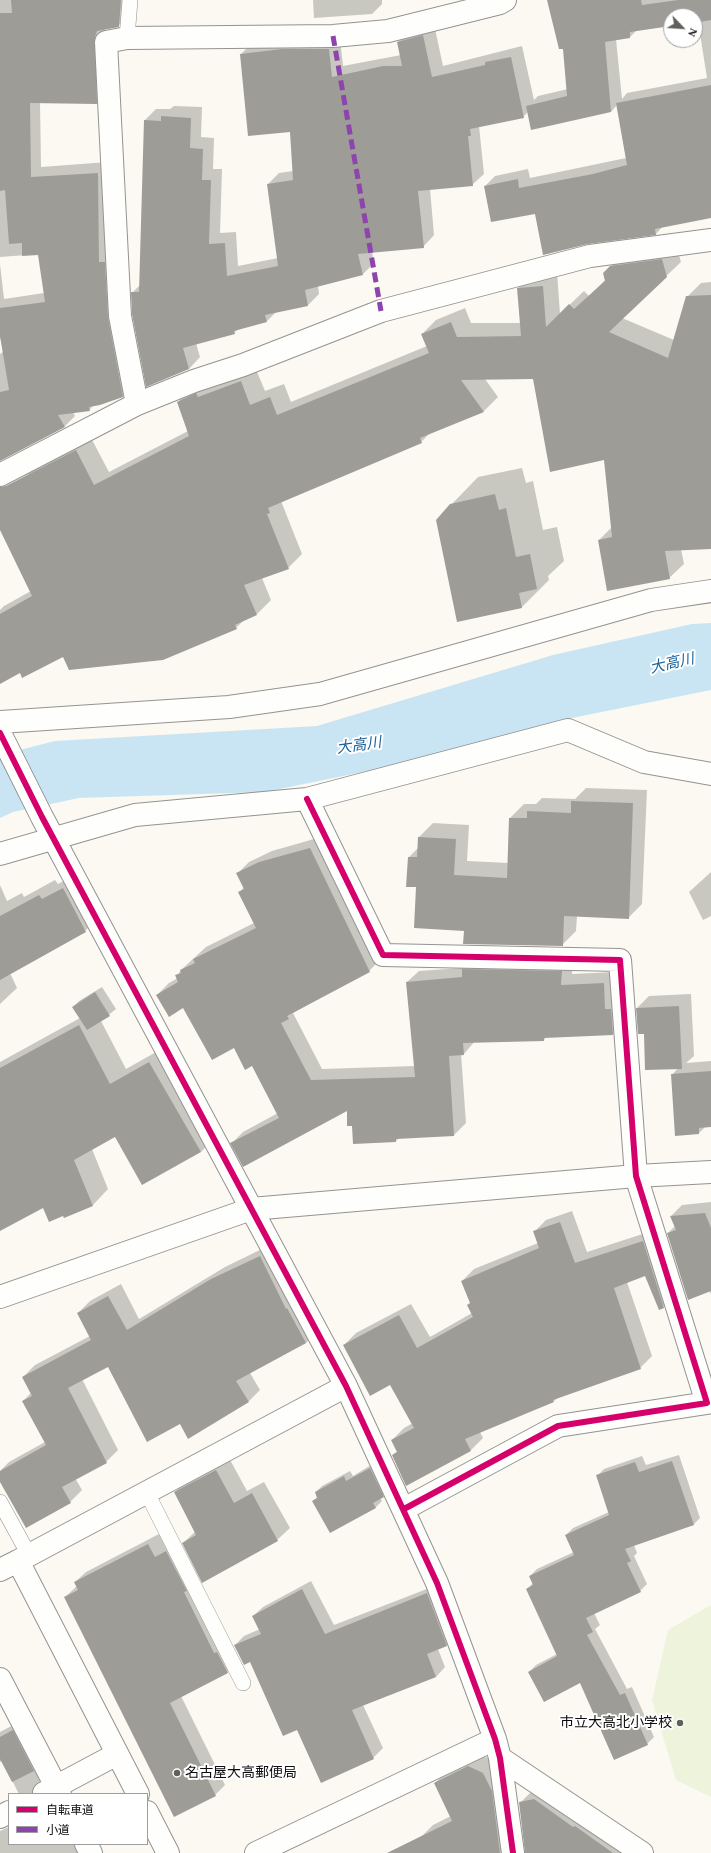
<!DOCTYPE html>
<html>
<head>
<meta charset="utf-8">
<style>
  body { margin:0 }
  #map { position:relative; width:711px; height:1853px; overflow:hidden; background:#fbf9f1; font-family:"Times New Roman","Noto Sans JP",serif }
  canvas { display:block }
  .legend { position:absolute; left:8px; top:1793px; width:140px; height:52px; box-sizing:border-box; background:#fff; border:1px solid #9e9e9e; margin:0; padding:5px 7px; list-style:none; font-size:12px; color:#0d0d0d }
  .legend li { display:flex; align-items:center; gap:8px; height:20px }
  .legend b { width:20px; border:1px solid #9e9e9e }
  .north { position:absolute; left:663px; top:8px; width:40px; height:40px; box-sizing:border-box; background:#fff; border:1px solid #9e9e9e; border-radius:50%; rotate:115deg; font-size:11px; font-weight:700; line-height:16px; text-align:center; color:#0d0d0d }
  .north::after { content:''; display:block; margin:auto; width:14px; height:18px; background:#60605d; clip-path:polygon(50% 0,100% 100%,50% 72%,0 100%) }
</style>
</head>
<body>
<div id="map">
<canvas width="711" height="1853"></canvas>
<ul class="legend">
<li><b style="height:5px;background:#d6006c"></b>自転車道</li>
<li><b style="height:5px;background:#8e44ad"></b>小道</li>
</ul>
<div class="north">N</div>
</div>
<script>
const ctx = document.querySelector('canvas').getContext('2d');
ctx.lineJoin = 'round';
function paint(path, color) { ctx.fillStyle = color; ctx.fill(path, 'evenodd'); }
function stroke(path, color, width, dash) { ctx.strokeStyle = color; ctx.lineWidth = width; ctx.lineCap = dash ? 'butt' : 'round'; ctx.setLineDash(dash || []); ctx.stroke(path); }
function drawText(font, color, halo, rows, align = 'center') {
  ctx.font = font + ' "Times New Roman","Noto Sans JP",serif'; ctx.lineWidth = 4; ctx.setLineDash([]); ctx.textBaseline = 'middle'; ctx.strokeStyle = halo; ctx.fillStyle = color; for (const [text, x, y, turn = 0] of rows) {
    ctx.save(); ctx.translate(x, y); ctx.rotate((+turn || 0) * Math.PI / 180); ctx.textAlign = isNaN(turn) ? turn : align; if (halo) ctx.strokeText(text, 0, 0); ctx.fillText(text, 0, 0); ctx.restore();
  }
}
const pitch = new Path2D(`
  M711,1605V1797L676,1780L652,1700L668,1630Z`);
const water = new Path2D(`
  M711,623V690L552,722L397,765L265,792L79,798L13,812L0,818V755L55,741L317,726L553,655L692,624Z`);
const shadow = new Path2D(`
  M0,0H130L129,15L118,26L105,28L107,92L96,103L40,102L41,167L108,162L133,385L122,396L94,405L89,410L73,412L75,416L64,427L0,460V354L25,336L0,339V264L4,299L44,293L39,254L0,257Z
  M313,0H382V4L372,14L314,18Z
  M548,0H711V213L663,226L656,234L536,212L485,186L495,176L528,169L530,178L626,158L617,105L611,112H528L523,117L479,126L484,174L472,185L430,189L434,235L423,247L372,252L374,263L363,274L318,285L319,294L308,305L277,311L267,321L238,329L234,333L196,343L200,357L189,369L132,293L140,285L145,120L156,109H170L174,106L202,107L201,137L214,138L213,169H222L220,233L236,232L238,266L278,258L268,184L279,173L293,171L291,131L241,54L252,43L340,38L343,66L401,55L398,42L409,31L434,24L443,66L522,46L534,100L538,96L568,89L564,47ZM671,16H695V22L698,21L707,78L627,93L622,99L616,39L630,37L637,30L671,25Z
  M676,245L681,262L622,318L674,340L687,297L701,283L711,282V548L681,549L684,564L669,578L599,540L612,527L605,458L534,378L485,379L498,397L484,411L431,432L421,442L281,501L302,554L288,568L262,578L271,600L257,614L244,620L236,628L63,655L20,672L0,683V610L4,606L31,591L0,528V523L34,473L26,475L38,463L90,436L109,472L188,431L178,402L192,387L255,367L265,391L284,384L291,402L427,346L422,334L436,320L465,308L471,323H521L518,288L533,274L557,272L560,314L584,291L589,296L605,280L604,273L625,252Z
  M522,468L526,483L533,481L543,530L557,527L564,561L548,576L549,580L522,607L458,621L451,505L478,477Z
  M586,788L647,790L642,904L628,918L577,916L576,931L562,945L465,930L417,886L409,857L419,847V837L433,823L469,825L467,861L509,863L510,818L524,804H536L542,798L575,799Z
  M321,837L381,959L369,971L293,1013L322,1069L415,1066L407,982L419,971L573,960L572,974L615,972L624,1023L613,1034L546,1037L544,1040L475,1041L464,1054H461L466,1123L454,1135L399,1138L396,1141L353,1125L348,1110L232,1143L243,1132L278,1113L252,1065L234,1047L184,1007L157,995L169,983L178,978L177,976L181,970L206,947L254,923L239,893L244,887L237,874L249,862L272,851Z
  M711,872V916L703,920L689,892Z
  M79,873L101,915L85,931L10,973L17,988L0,1004V885L7,901L22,893L24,897L55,880L58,884Z
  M102,987L116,1009L101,1021L126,1069L165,1047L216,1136L201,1152L116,1136L92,1149L108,1189L93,1205L44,1207L0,1216V1062L80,1018L73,1007L79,1001Z
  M691,994L694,1056L686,1063L711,1061V1126H706L699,1133L672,1075L678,1068L645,1033L637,1008L649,996Z
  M711,1202V1294L668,1233L675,1226L671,1216L682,1205Z
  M572,1211L587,1252L655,1230L676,1295L664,1307L645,1275L627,1282L652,1356L640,1368L559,1397L554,1401L480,1432L483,1438L471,1450L406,1484L393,1455L398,1451L392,1440L404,1428L413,1423L390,1383L344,1345L356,1333L411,1304L430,1337L472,1313L471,1303L462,1281L474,1269L538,1243L534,1232L546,1220Z
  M272,1244L318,1330L306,1343L250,1373L260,1390L248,1402L180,1423L108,1366L82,1379L118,1450L106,1462L75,1478L82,1490L70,1502L0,1480V1471L9,1462L45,1442L23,1401L31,1393L23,1377L35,1365L90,1336L78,1313L90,1301L121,1284L139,1319L225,1267Z
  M679,1455L700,1518L693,1525L634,1545L637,1553L634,1556L647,1584L640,1591L594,1613L600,1625L595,1629L627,1689L632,1687L654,1737L647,1744L580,1682L529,1672L536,1665L557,1654L527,1589L533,1583L530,1576L537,1569L574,1552L566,1535L573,1528L609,1512L597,1476L604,1469L642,1456L646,1465Z
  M229,1458L247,1491L264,1482L290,1528L277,1540L183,1543L196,1531L175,1492L187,1480Z
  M376,1462L389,1490L380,1498L382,1501L376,1507L330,1532L313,1501L318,1497L316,1492L322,1486L350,1471L353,1476Z
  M159,1534L166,1548L177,1542L237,1662L227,1672L181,1696L225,1785L215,1795L65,1597L77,1586L75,1582L86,1572Z
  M311,1581L334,1625L437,1585L456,1636L447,1645L438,1649L445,1667L436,1677L363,1705L383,1748L373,1758L298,1729L250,1660L235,1645L244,1636L260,1629L253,1616L263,1607Z
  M25,1719L67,1794H19L2,1761L0,1762V1732Z
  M481,1755L495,1761L522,1853H415L421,1837L433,1825L451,1816L435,1783L447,1771Z
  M532,1791L629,1853H526L520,1803Z
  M9,1827V1844H90L99,1853H0V1831Z`);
const building = new Path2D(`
  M11,0H121L119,27L97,31L95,37L97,104L30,103L31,177L98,173L99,262H105L108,318L123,397L100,405L89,407L90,411L58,415L65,427L0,461V392L9,390L0,336V308L45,302L38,255L22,256V243L9,244L5,190L0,191V13H12Z
  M547,0H641L642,5L678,0H711V20L695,23V16H671V26L630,32V38L605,42L611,112L531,130L526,106L567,96L563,49H559Z
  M423,35L432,77L485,65V62L511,57L524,118L470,129L471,136H468L473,186L418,191L424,248L358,254L363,275L305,290L308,306L265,315L267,322L234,331L235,334L183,348L189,369L146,387L132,314L131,292H139L144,120L161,121V116L191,118L190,148L203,149L202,180H211L209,244L225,243L227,276L278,266L267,184L293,180L290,132L248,136L240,54L282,49H329L332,77L383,66H402L397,42Z
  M711,85V218L655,229L656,235L588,244L543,255L535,214L491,222L484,186L518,179L519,188L593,174L627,165L616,103Z
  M662,259L667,277L609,332L668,358L686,296L711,295V549L665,551L670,579L607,591L598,540L612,537L604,460L550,472L533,379L461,380L484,412L420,438L422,443L268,508L270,513L267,514L289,569L244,585L257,615L235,625L237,629L163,660L69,670L63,657L22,678L20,673L0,684V614L32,596L0,530V487L6,486L76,450L94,485L189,436L177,402L196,393L198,397L241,381L250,405L270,397L277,415L429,353L421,334L451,322L457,337L521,336L517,288L543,286L546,327L569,304L574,309L605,281L603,273L610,266Z
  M495,494L499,510L506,508L516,557L530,554L537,589L519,593L522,608L457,622L436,520L450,504Z
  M571,801L633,803L629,919L564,916L563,946L463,944L464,931L414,928L416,887H406L408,857H417L418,837L456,839L454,875L507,878L509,818H527V811L571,813Z
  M310,848L370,972L287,1016L289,1019L281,1023L311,1080L415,1077L406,982L462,977V969L562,971L561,985L604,983L605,1009H611L613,1035L544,1038V1041L463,1043L464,1055L449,1056L454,1136L396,1139V1142L353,1144L352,1126H347V1111L243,1167L230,1143L279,1118L252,1066L245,1070L234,1048L212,1060L183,1008L169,1017L156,995L178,982L175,975L181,973L180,970L195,963L193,959L256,928L238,892L244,889L236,873L259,862Z
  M63,888L86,932L0,980V916L39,895L42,899Z
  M95,992L110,1016L87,1030L72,1007Z
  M679,1006L682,1069L645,1070L644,1034H638L636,1008Z
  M79,1025L110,1084L149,1062L201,1152L142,1185L115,1137L74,1160L93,1206L64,1218L63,1216L49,1222L43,1208L0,1231V1068Z
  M711,1071V1127L699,1128V1134L675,1136L671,1074Z
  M705,1213L711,1228V1291L688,1300L667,1233L676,1230L670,1216Z
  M560,1222L575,1263L643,1241L664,1308L659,1310L645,1276L614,1288L641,1369L553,1400L554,1402L465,1439L471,1451L406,1486L392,1455L397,1452L391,1440L414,1428L390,1385L370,1396L343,1345L399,1315L417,1348L473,1317L467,1305L470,1303L461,1281L539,1248L533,1231Z
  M260,1256L286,1309L287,1308L306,1343L236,1381L249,1402L188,1439L180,1424L147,1442L108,1367L68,1388L107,1463L62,1487L71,1503L26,1528L0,1482V1471L46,1445L22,1401L32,1396L22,1377L91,1340L77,1313L108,1296L127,1330L211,1279Z
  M672,1461L694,1525L625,1549L631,1561L627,1563L641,1592L586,1618L593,1632L587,1635L620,1695L625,1693L648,1745L614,1760L580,1683L544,1702L528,1672L557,1656L526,1589L533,1585L529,1576L574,1555L565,1535L609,1515L596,1475L635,1462L639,1472Z
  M370,1468L384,1497L373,1503L376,1508L330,1533L312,1501L317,1498L315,1492L344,1476L346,1481Z
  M216,1470L234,1503L252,1493L278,1541L202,1583L182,1543L196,1535L174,1492Z
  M148,1544L155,1557L166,1551L187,1591L184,1592L214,1653L217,1652L228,1673L170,1703L216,1796L174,1817L64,1597L78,1590L74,1582Z
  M302,1589L325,1634L427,1593L447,1646L427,1654L436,1677L352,1710L374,1759L321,1783L297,1730L283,1736L250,1662L244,1665L234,1645L261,1634L252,1616Z
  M13,1730L34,1771L12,1782L0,1759V1737Z
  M468,1766L483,1773L492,1791L500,1853H387L452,1821L434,1783Z
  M534,1799L573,1827L575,1826L613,1853H525L519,1802Z`);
const service = new Path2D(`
  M127,38L130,0
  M147,1493L243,1683
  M0,1502L29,1555`);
const minor = new Path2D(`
  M137,404L120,316L106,42L127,38L333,36L388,31L500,3L505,0
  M0,475L137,404L194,381L243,365L381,311L590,256L711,240
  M0,722L229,707L320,694L651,600L711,591
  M0,733L42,817L346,1386L437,1583L495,1739L500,1758L513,1853
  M307,799L383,955L620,960L636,1176L707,1403L558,1426L404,1509
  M0,854L135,815L307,799L568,730L644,762L711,774
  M0,1570L18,1561
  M0,1679L60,1794
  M500,1758L642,1853
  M44,1793L117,1754
  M138,1794L18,1561L346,1386
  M147,1812L168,1853
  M0,1817L9,1812
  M86,1844L91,1853
  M256,1853L495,1739`);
const tertiary = new Path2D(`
  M0,1297L251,1209L636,1176L711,1172`);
const quiet = new Path2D(`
  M333,36L381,311`);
const cycleway = new Path2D(`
  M0,733L42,817L346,1386L437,1583L495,1739L500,1758L513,1853
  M307,799L383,955L620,960L636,1176L707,1403L558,1426L404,1509`);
const markers = [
  [680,1723,4,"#60605d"],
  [177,1773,4,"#60605d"]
];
const poiNames = [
  ["市立大高北小学校",672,1723],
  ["名古屋大高郵便局",185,1773,"left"]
];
const waterNames = [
  ["大高川",672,664,-13],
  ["大高川",359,746,-8]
];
paint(pitch, '#edf4db');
paint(water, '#c9e5f4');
paint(shadow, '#0003');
paint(building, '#9e9c97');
stroke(service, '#949390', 16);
stroke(minor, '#949390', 24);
stroke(tertiary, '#949390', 24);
stroke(service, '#fefefd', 15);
stroke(minor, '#fefefd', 22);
stroke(tertiary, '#fefefd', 22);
stroke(quiet, '#8e44ad', 5, [10, 5]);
stroke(cycleway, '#d6006c', 6);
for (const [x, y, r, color] of markers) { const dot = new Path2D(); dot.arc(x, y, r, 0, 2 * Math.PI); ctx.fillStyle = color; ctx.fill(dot); stroke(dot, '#fff', 1.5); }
drawText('14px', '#0d0d0d', '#fff', poiNames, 'right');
drawText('italic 15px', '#19629c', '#fff', waterNames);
</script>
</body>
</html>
